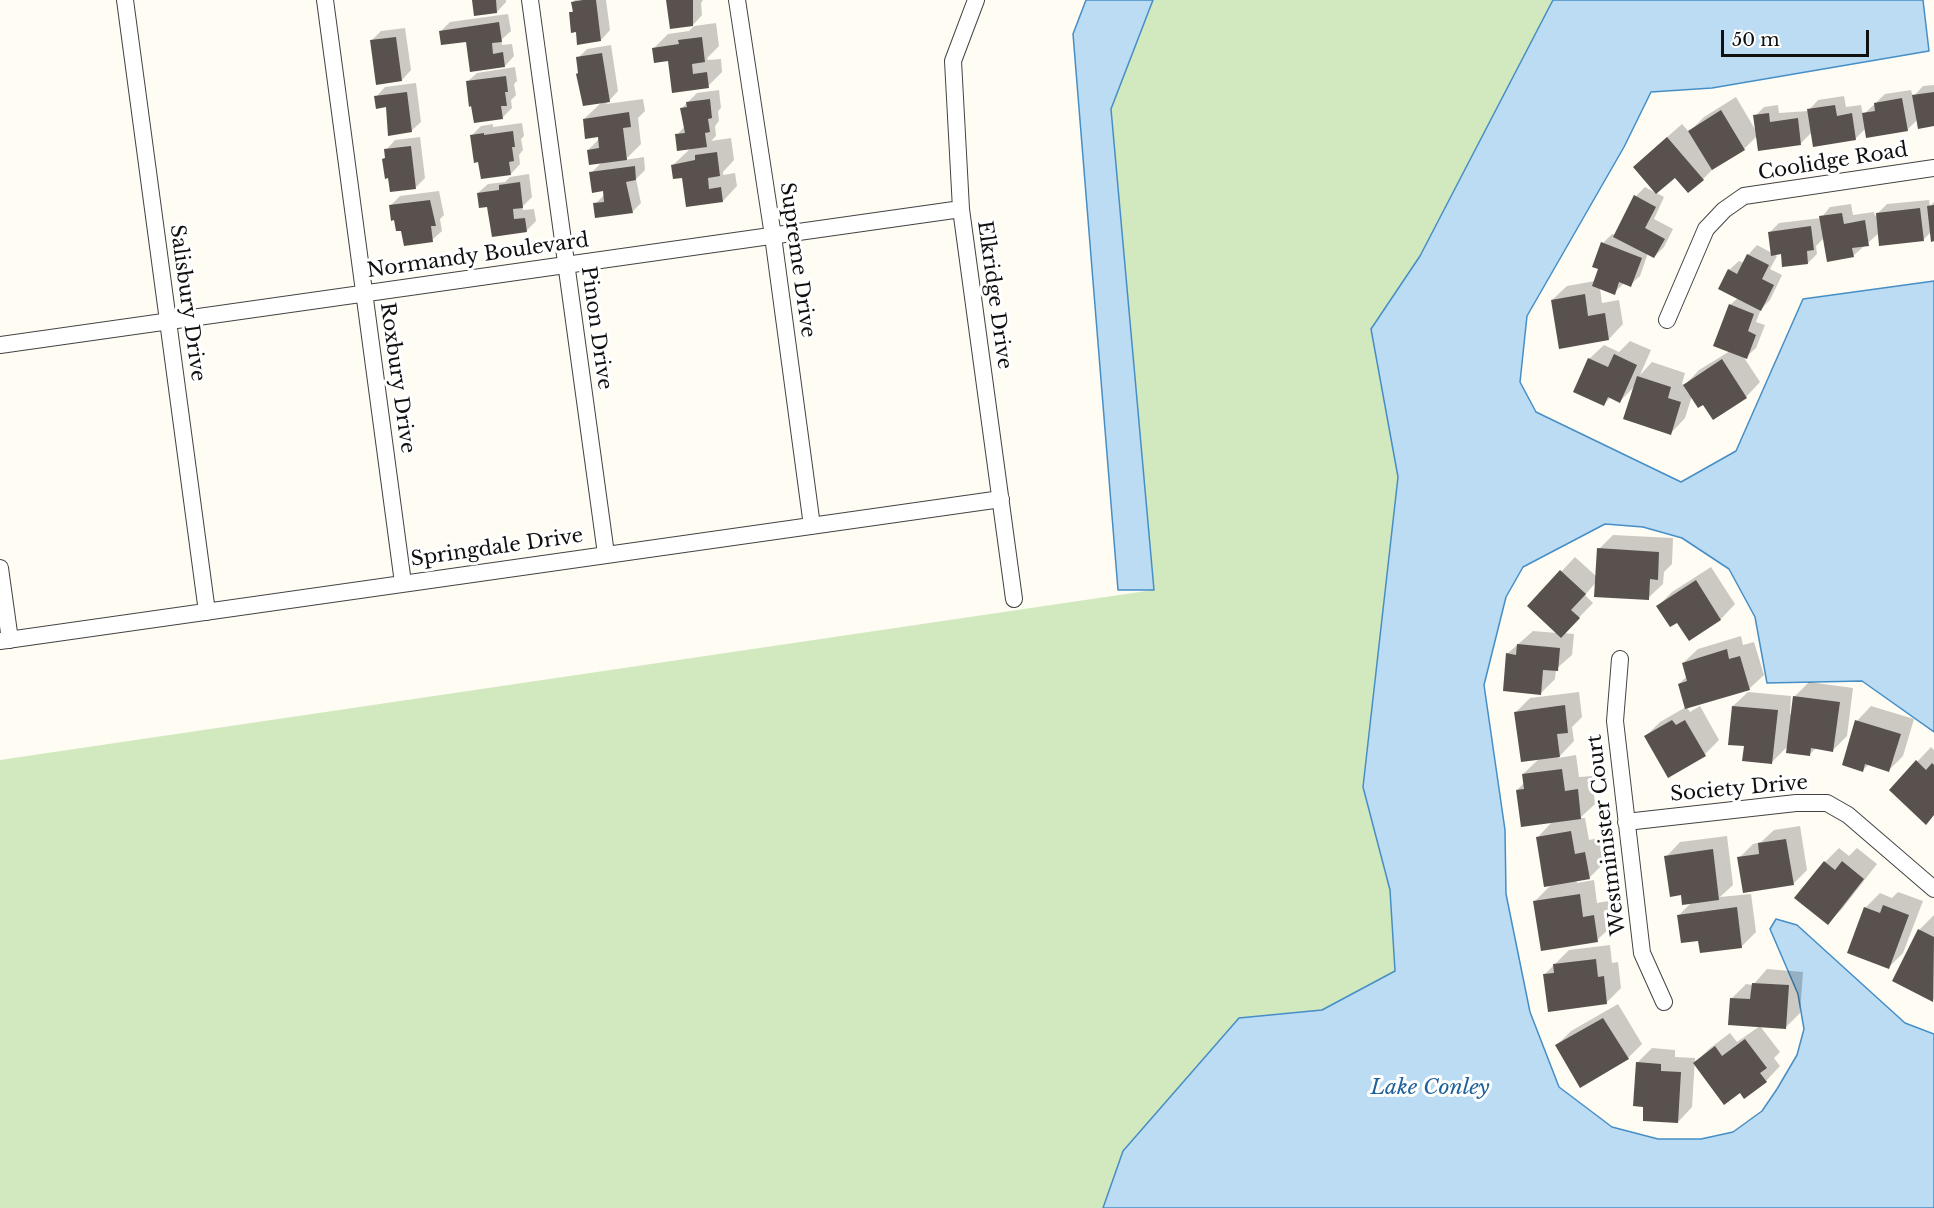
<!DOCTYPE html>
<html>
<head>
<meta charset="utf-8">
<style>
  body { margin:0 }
  #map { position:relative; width:1934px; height:1208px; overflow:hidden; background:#fefcf3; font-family:"Libre Baskerville",serif }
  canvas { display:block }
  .scale { position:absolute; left:1721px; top:30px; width:148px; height:27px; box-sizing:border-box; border:3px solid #101010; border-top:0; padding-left:8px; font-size:18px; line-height:21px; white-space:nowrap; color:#101010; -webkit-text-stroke:4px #fff; paint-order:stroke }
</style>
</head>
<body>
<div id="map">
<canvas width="1934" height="1208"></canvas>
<div class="scale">50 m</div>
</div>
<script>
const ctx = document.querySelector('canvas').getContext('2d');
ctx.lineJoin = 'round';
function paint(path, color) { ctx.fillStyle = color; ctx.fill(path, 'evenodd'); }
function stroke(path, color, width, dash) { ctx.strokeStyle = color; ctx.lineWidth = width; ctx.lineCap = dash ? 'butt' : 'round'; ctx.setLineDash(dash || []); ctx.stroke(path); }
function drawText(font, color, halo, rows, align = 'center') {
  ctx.font = font + ' "Libre Baskerville",serif'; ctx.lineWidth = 6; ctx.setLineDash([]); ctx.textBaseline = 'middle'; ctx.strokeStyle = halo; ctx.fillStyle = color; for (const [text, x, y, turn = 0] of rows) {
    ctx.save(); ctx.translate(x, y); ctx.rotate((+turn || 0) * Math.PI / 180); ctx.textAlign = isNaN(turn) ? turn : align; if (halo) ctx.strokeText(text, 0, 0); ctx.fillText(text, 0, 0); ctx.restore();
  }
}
const green = new Path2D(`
  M1153,0H1553L1420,256L1371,329L1398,477L1363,787L1390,890L1395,972L1322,1010L1239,1019L1123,1151L1103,1208H0V760L1153,590L1111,108Z`);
const water = new Path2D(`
  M1086,0H1153L1111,109L1154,590H1118L1073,34Z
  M1553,0H1923L1929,51L1712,88L1651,92L1624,147L1527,316L1520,382L1536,412L1681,482L1736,451L1803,299L1934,281V732L1862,681L1767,683L1755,617L1729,569L1682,538L1643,527L1605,524L1523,567L1506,597L1484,685L1505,830L1506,894L1530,1012L1559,1087L1612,1127L1658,1139H1701L1733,1132L1762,1111L1777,1089L1797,1055L1804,1029L1798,994L1770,929L1776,919L1797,925L1905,1023L1934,1034V1208H1103L1123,1151L1239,1018L1322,1010L1395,971L1390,890L1363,787L1398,477L1371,329L1420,256Z`);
const shadow = new Path2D(`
  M474,0H506V2L497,12Z
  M575,0H606L610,30L601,40L577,31L570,13L574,9L573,2Z
  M668,0H703L701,3L702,15L693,25Z
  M508,14L511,31L501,40L502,45L512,44L514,56L505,66L467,40L441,31L450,22Z
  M716,23L719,46L707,58L708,60L721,59L722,72L708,86L654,48L668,34L689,31L694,26Z
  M405,28L411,70L402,80L371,41L381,31Z
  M611,45L618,91L606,104L643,99L645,111L638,118L641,144L625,160L644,157L645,170L636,179L641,203L632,212L595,204L605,194L604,190L591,173L602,162L588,150L599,139V135L584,119L602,102L580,72L578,58L587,49Z
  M515,67L517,81L514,84L516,95L511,100L512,108L502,118L467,82L477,73Z
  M416,83L421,122L411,131L376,97L385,87Z
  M1934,85V125L1918,119L1907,130L1866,128L1856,138L1812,132L1801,143L1757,136L1744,149L1717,165L1703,179L1675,176L1649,153L1682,124L1689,132L1704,117L1736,97L1756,131L1755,116L1764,107L1778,105L1779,113L1808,111L1818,100L1844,96L1846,107L1861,105L1863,115L1885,94L1911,90L1913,97L1923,86Z
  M719,90L721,108L718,111L719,121L715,126L716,136L711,141L731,138L734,160L723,172V175L735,173L737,186L723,201L684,176L673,165L691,148L677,135L685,126L682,108L697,93Z
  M522,123L524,136L521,139L523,150L519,155L520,164L511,174L472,135L481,126L493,124V127Z
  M420,137L425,178L416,187L384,159L387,156L386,150L395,140Z
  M529,174L532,197L523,206V210L534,209L536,221L526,231L489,205L478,193L488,184L505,182L510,177Z
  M1645,187L1664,197L1654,219L1673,229L1664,247L1654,257L1648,253L1640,276L1630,285L1624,283L1614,293L1600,288L1602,303L1619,300L1623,324L1609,339L1552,300L1567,286L1595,281L1600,268L1603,243L1612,234L1616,235L1636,196Z
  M439,191L444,215L440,219L442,231L432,240L390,206L400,196Z
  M1929,200L1930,206L1934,202V240L1932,231L1923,240L1879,233L1853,256L1824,238L1816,246L1817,254L1808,263L1782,253L1774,254L1777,256L1770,269L1782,275L1770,300L1761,309L1756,322L1765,325L1756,348L1746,357L1743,356L1760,382L1746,397L1704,403L1692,396L1685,418L1671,433L1635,386L1620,401L1611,397L1604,404L1589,359L1604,345L1619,352L1630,341L1651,350L1640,375L1652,362L1685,373L1682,384L1685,385L1699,370L1730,351V305L1738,298L1729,270L1739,261L1744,263L1748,255L1757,245L1772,253L1770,232L1779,223L1821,218L1830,207L1851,204L1853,215L1874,212L1875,216L1887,204Z
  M1613,535L1673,538L1672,564L1664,572L1663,584L1648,598L1597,581L1585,595L1593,603L1564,633L1574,634L1572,655L1556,669L1555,679L1541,693L1507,654L1533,631L1557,633L1529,606L1575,557L1597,577L1599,549Z
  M1711,567L1735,604L1721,619L1690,639L1678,620L1658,606L1672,592Z
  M1741,636L1743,645L1754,642L1764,675L1749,689L1687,707L1690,712L1700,706L1719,740L1705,754L1669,776L1646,736L1660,722L1686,707L1679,684L1687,676L1683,663L1698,649Z
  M1809,682L1853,688L1847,736L1833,750L1816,748L1809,755L1788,746L1772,762L1746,745L1733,706L1748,692L1791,696L1790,714H1792L1795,696Z
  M1579,692L1582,717L1572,727L1574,741L1558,758L1576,755L1579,777L1592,776L1595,804L1580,818H1585L1589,840L1599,838L1603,864L1589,878L1576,880L1577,883L1594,880L1597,903L1608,901L1612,926L1597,940L1535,901L1552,884L1537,838L1553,821L1517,790L1524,783L1523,774L1540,758L1516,712L1530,698Z
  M1871,706L1914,719L1903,756L1889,770L1869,764L1863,770L1857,721Z
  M1931,747L1934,750V814L1917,762Z
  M1800,826L1807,870L1793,884L1739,858L1753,844L1761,842L1774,830Z
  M1727,836L1733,885L1720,897L1751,894L1756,932L1741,947L1700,939L1679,915L1691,903L1666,857L1680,842Z
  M1839,848L1849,856L1857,848L1877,864L1842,909L1828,923L1825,862Z
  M1898,892L1923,901L1903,953L1889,967L1865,908L1880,893L1892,898Z
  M1934,915V999L1933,1000L1894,981L1920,929Z
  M1610,945L1612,963L1618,962L1621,988L1606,1003L1545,974L1569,950Z
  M1767,969L1803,972L1800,1013L1786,1027L1731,999L1746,984L1753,985Z
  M1618,1004L1642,1044L1628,1058L1557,1045L1571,1031Z
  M1760,1026L1780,1052L1774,1058L1780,1066L1766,1081L1740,1091L1695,1063L1709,1049L1730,1033L1737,1042Z
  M1652,1048L1675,1050V1057L1695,1058L1692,1107L1678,1122L1645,1105L1637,1063Z`);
const building = new Path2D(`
  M472,0H496L497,13L474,16Z
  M583,0H596L601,41L577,45L576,32L571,33L569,12H573L571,2Z
  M666,0H693V26L670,29Z
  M499,22L502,42L492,43L493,54L503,52L505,67L470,72L466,42L441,45L439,31Z
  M396,37L402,81L376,85L370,40Z
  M702,37L705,62L692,64L693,74L707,72L709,88L672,93L668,61L654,63L652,48L679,44L678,40Z
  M602,53L610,102L583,106L576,74L578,73L576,57Z
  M506,76L508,92H505L507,106H501L503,119L474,123L471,106L469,107L466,81Z
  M407,92L412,132L388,136L386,107L376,109L374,96Z
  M1934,92V126L1918,129L1912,95Z
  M1902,98L1908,131L1866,138L1862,113L1875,111L1874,103Z
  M710,99L712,118L708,119L710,132L705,133L707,147L677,151L675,134L685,133L680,108L687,107L686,102Z
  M1835,105L1837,116L1852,113L1856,140L1813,147L1807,109Z
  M1721,110L1745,150L1712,170L1688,131Z
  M629,112L631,127L623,128L627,160L589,165L587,150L599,148L598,137L585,139L583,119Z
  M1769,113L1770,122L1798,118L1801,145L1758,151L1753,115Z
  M513,131L515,147H512L514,161L509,162L511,175L481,179L478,162L474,163L470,135L484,133V135Z
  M1667,137L1704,180L1688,193L1675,178L1656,194L1633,167Z
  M411,146L416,189L390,192L388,178L385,179L382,159L385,158L384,149Z
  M717,152L720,176L708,178L709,189L721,187L723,202L686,207L682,178L673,179L671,165L695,160V155Z
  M635,166L636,180L626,182L633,213L595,218L593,203L604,202L603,191L592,193L589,172Z
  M520,182L523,208L513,209L514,219L525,218L527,232L492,237L487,207L479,208L477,193L499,190V185Z
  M1634,195L1656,207L1645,228L1665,239L1654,258L1613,237Z
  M430,200L436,226H431L433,242L404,246L401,231H396L394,220L391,221L389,205Z
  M1934,205V241L1931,242L1927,206Z
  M1920,208L1924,241L1879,246L1876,213Z
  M1842,213L1844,224L1865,220L1869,246L1852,248L1854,257L1827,262L1819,216Z
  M1811,226L1814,250L1807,251L1808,264L1782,267L1781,254L1771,256L1768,232Z
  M1601,242L1642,258L1631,287L1619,282L1615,295L1592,286L1598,269L1592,267Z
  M1747,254L1769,265L1762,279L1774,285L1761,311L1718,289L1728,269L1737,274Z
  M1585,294L1588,316L1605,313L1609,340L1559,349L1551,300Z
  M1729,304L1754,314L1748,331L1756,335L1747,359L1713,346Z
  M1614,354L1637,365L1620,403L1608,397L1604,406L1573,392L1588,358L1608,367Z
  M1722,359L1747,398L1713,420L1703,405L1698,408L1683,385Z
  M1637,376L1671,387L1668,398L1681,402L1671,435L1623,419Z
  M1597,548L1659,552L1658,580L1650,579L1649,600L1594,597Z
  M1560,570L1586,594L1571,610L1580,618L1561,638L1527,606Z
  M1696,580L1721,620L1689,641L1677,623L1670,627L1656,606Z
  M1517,644L1560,648L1558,671L1543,670L1541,695L1503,691L1506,653L1516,655Z
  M1727,649L1729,659L1740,656L1750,690L1685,709L1678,684L1687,681L1682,663Z
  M1793,696L1840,702L1833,752L1811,748L1810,756L1786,753Z
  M1565,705L1568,733L1557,734L1560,757L1521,762L1514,712Z
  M1732,706L1778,710L1772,764L1742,761L1744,746L1728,745Z
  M1672,720L1676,725L1685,720L1706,756L1668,778L1644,736Z
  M1855,720L1901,734L1889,772L1865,764L1863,772L1842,765Z
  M1916,760L1926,770L1932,763L1934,765V815L1926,825L1889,790Z
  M1562,769L1565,791L1578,789L1581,819L1521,827L1516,790L1524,789L1522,774Z
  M1571,831L1575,854L1585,852L1590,879L1544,887L1536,837Z
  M1786,839L1794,885L1743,893L1737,857L1759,854L1758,843Z
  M1713,849L1719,900L1682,905L1681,895L1670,897L1664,856Z
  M1824,861L1835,870L1842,861L1864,879L1828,925L1794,898Z
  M1580,894L1583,917L1594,915L1598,942L1541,951L1533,901Z
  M1883,905L1909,915L1889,969L1847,953L1864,907L1880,913Z
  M1737,907L1742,948L1700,953L1698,941L1681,943L1677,915Z
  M1918,929L1934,937L1933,1002L1892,981Z
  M1596,959L1598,977L1604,976L1607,1004L1548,1012L1543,974L1554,973L1553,964Z
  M1752,983L1789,985L1786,1029L1728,1025L1730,998L1750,999Z
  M1603,1018L1629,1059L1580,1088L1555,1045Z
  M1745,1039L1767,1068L1760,1073L1767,1082L1744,1099L1740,1093L1724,1105L1693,1063L1715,1046L1722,1056Z
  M1636,1062L1661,1064V1071L1681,1072L1678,1123L1643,1121V1107L1633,1106Z`);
const street = new Path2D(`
  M125,0L207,612
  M325,0L403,583
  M530,0L606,554
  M737,0L773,236L812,526
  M976,0L953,61L961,209L1014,599
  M1667,320L1706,229L1724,210L1744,196L1934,168
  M0,345L961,209
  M0,568L10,640
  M0,641L1001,499
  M1620,659L1615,721L1642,953L1664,1002
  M1626,822L1796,803H1827L1848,815L1934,889`);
const streetNames = [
  ["Coolidge Road",1833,162,-9],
  ["Normandy Boulevard",478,256,-8],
  ["Supreme Drive",797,260,82],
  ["Elkridge Drive",994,295,82],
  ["Salisbury Drive",187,303,82],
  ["Pinon Drive",596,328,82],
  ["Roxbury Drive",397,378,82],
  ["Springdale Drive",497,548,-8],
  ["Society Drive",1739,789,-5],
  ["Westminister Court",1607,835,-97]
];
const waterNames = [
  ["Lake Conley",1430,1088]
];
paint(green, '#d2e8be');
paint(water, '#bbdcf3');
stroke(water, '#468ec6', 1.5);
paint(shadow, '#0003');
paint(building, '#58514d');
stroke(street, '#434343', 18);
stroke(street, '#fff', 16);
drawText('20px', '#101010', '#fff', streetNames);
drawText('italic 21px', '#1f619b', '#fff', waterNames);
</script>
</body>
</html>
